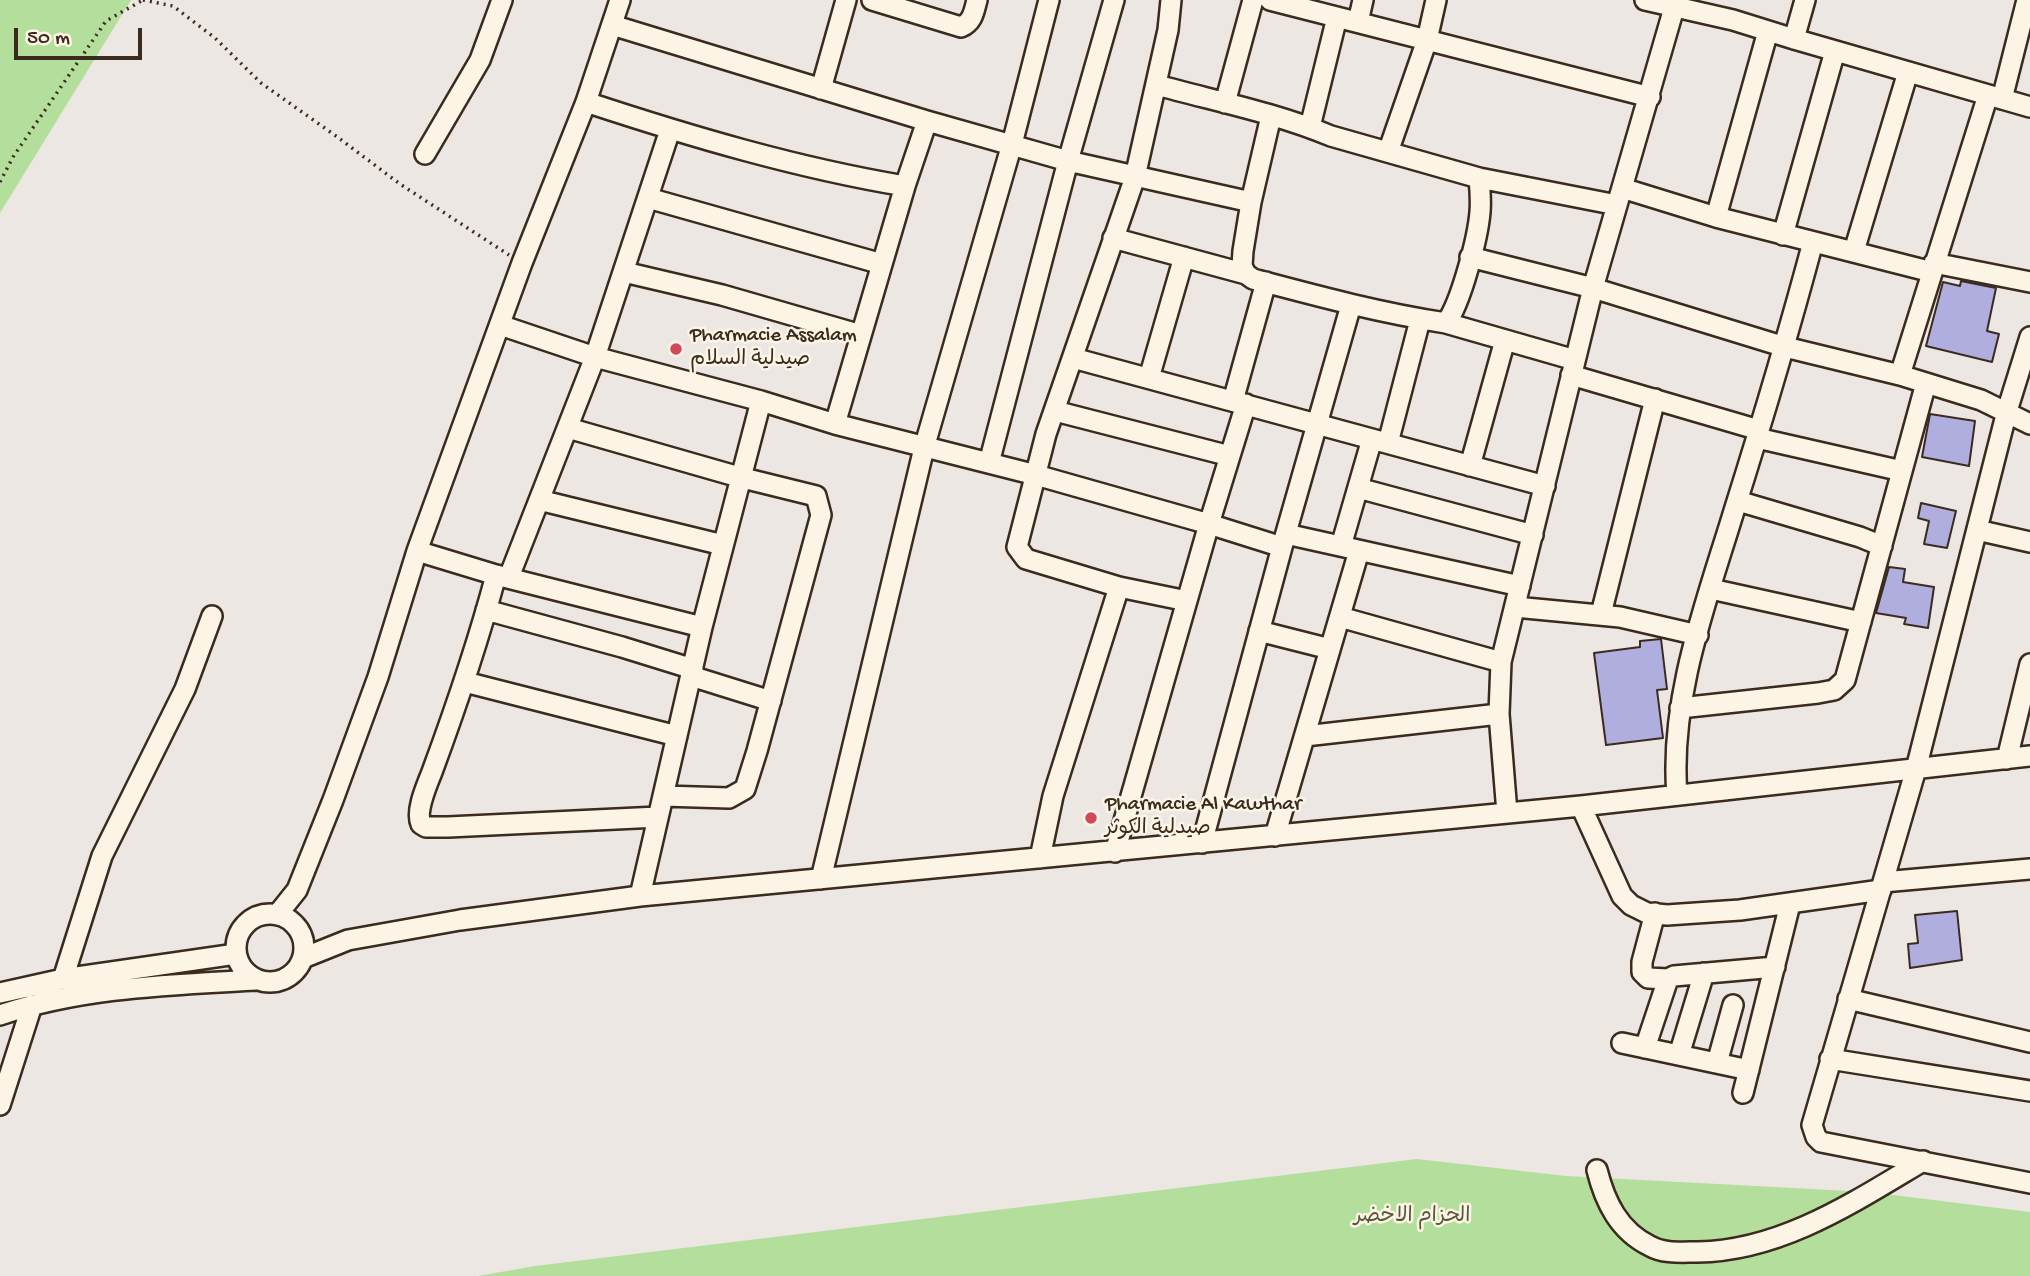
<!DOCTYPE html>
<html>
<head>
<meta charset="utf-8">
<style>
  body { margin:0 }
  #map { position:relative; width:2030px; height:1276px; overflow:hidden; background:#ede7e4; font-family:"Gochi Hand",sans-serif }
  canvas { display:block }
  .scale { position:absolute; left:14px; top:28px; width:128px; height:32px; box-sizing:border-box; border:4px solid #3b2a1e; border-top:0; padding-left:9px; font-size:21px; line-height:24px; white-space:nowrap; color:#3b2a1e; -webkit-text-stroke:5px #fcf5e5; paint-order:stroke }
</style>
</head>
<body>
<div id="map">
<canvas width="2030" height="1276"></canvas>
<div class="scale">50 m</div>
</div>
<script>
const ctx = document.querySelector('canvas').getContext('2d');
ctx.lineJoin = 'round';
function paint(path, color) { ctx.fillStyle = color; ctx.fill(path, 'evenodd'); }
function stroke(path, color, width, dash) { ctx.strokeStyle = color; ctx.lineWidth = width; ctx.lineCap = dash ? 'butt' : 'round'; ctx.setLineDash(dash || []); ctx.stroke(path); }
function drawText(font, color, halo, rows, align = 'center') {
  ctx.font = font + ' "Gochi Hand","Playpen Sans Arabic",sans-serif'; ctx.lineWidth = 5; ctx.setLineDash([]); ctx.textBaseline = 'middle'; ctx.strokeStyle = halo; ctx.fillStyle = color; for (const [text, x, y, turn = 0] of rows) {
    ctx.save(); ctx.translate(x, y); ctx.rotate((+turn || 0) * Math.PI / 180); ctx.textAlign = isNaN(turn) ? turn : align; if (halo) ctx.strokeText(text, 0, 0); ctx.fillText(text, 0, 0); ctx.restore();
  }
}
const green = new Path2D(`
  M0,0H131L0,213Z
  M1417,1159L1566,1176L1869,1192L2030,1212V1276H478L535,1266Z`);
const building = new Path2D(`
  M1961,281L1996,288L1987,331L1999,334L1992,362L1926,346L1943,282L1960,286Z
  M1930,414L1975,421L1969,466L1922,457Z
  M1921,503L1956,511L1947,548L1924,544L1929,521L1918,518Z
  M1889,567L1905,569L1903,582L1934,587L1928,628L1904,624L1906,618L1876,613Z
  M1661,639L1667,689L1657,690L1663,738L1606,745L1594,653L1640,647V641Z
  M1957,911L1962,960L1910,968L1908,944L1918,943L1915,915Z`);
const path = new Path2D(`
  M143,0L173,6L215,38L261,83L336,136L400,184L509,255
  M0,182L13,157L106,21L143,0`);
const minor = new Path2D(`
  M872,0L961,27C973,22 974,11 977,0
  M1171,0L1168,30L1135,177L1046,434L1017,547L1026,559L1119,587L1187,601
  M1270,0L1650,97
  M1645,0L1733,20L1794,39L2030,107
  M1358,22L1363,0
  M612,25L927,121L1068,161L1251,202
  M1794,39L1805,0
  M1157,85C1215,101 1276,113 1331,136L1479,178C1480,189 1481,201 1480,212C1478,237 1461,303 1446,323C1380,313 1317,296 1253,279L1246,274L1242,266L1243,251L1251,202L1271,116
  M821,89L846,0
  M2002,99L2027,0
  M586,102C689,136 797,168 905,186
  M1225,103L1253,0
  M1310,127L1337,17
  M1388,152L1427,40L1436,0
  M425,154L480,60L502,0
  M1479,178L1617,205
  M1622,188L1716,217L1932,272
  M648,198L882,264
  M1716,217L1768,31
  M1783,235L1835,51
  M1113,238L1246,274
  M1854,251L1908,72
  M1470,257L1593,288L1785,347L1900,375L1981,400L2030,424
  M1934,263L2030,282
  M624,272L722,295L861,335
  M1446,323L1575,360
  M500,325L595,357L761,401L835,424L1036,475L1209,524L1282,547
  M2030,337L2007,411L1916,769L1812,1125L1816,1137L1821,1142L2030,1183
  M1073,358L1545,486
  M1571,375L1759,430
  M1900,375L1988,95
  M1149,378L1184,257
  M1233,401L1266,282
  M1055,411L1230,456
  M835,424L905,186L927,121
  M568,428L739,477L816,496L821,515L757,751L745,789L729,798L663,796
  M1757,438L1902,471
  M1388,443L1420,320
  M989,463L1068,161L1114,0
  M1470,466L1505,340
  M1358,488L1533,535
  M539,500L723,545
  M1738,501L1860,537L1882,546
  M1977,530L2030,542
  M1286,534L1520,586
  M1341,546L1372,439
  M417,551L496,575L702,627
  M496,575C478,643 456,707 432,772C427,785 415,811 421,824L426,827H448L658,817
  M509,577L595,357L670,130
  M1711,589L1861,622
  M1515,607L1620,617L1698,635
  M486,610L622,647L693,669
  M1601,614L1655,399
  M1340,617L1501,662
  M1259,631L1330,649
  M691,676L771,701
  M465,682L677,736
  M1680,708L1818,693L1834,690L1845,680L1926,383
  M1305,736L1499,714
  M2007,759L2030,664
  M1677,795C1669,699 1706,603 1734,511C1762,422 1789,332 1813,242
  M1581,806L1622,896L1631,905L1647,913L1667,915L1740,910L1881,890
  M1507,813L1499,714L1501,662L1593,288L1674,8
  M1275,836L1359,551
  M1202,843L1282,547L1351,305
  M1115,852L1209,524L1246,404
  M1040,858L1053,796L1119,587
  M821,879L924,448L1012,144L1049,0
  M1883,882L2030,869
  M640,896L702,627L761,401
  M1655,913L1642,962V972L1648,978L1668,979
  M236 948a34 34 0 1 1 68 0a34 34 0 1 1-68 0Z
  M277,915L297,890L333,800L378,677L417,551L522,263L586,102L620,0
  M303,958L348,940L460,920L640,896L1581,806L2030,756
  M63,979L102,856L185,689L212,616
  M0,993L63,979L236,954
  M1848,999L2030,1042
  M0,1015C83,987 169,985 256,980
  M1622,1043L1749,1070
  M1645,1048L1668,979L1674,976L1775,967
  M1679,1055L1704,973
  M1830,1059L2030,1091
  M1717,1063L1733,1005
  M1743,1093L1790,904
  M0,1105L32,1005
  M1597,1170C1605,1202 1619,1231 1650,1246C1664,1254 1682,1252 1698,1252C1781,1251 1854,1202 1923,1161`);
const markers = [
  [676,349,7,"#d1495b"],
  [1091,818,7,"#d1495b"]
];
const poiNames = [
  ["Pharmacie Assalam",690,337],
  ["صيدلية السلام",690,361],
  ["Pharmacie Al Kawthar",1105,806],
  ["صيدلية الكوثر",1105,830]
];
const parkNames = [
  ["الحزام الاخضر",1412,1218]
];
paint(green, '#b4de9b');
paint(building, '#afaedf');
stroke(building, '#3b2a1e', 2);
stroke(minor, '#3b2a1e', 24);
stroke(path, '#3b2a1e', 3.5, [2, 5]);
stroke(minor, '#fcf5e5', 19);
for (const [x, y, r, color] of markers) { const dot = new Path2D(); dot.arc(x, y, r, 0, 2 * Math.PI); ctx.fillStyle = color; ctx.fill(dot); stroke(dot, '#fcf5e5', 2.5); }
drawText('21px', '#3b2a1e', '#fcf5e5', poiNames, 'left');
drawText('21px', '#59573d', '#fcf5e5', parkNames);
</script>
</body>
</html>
